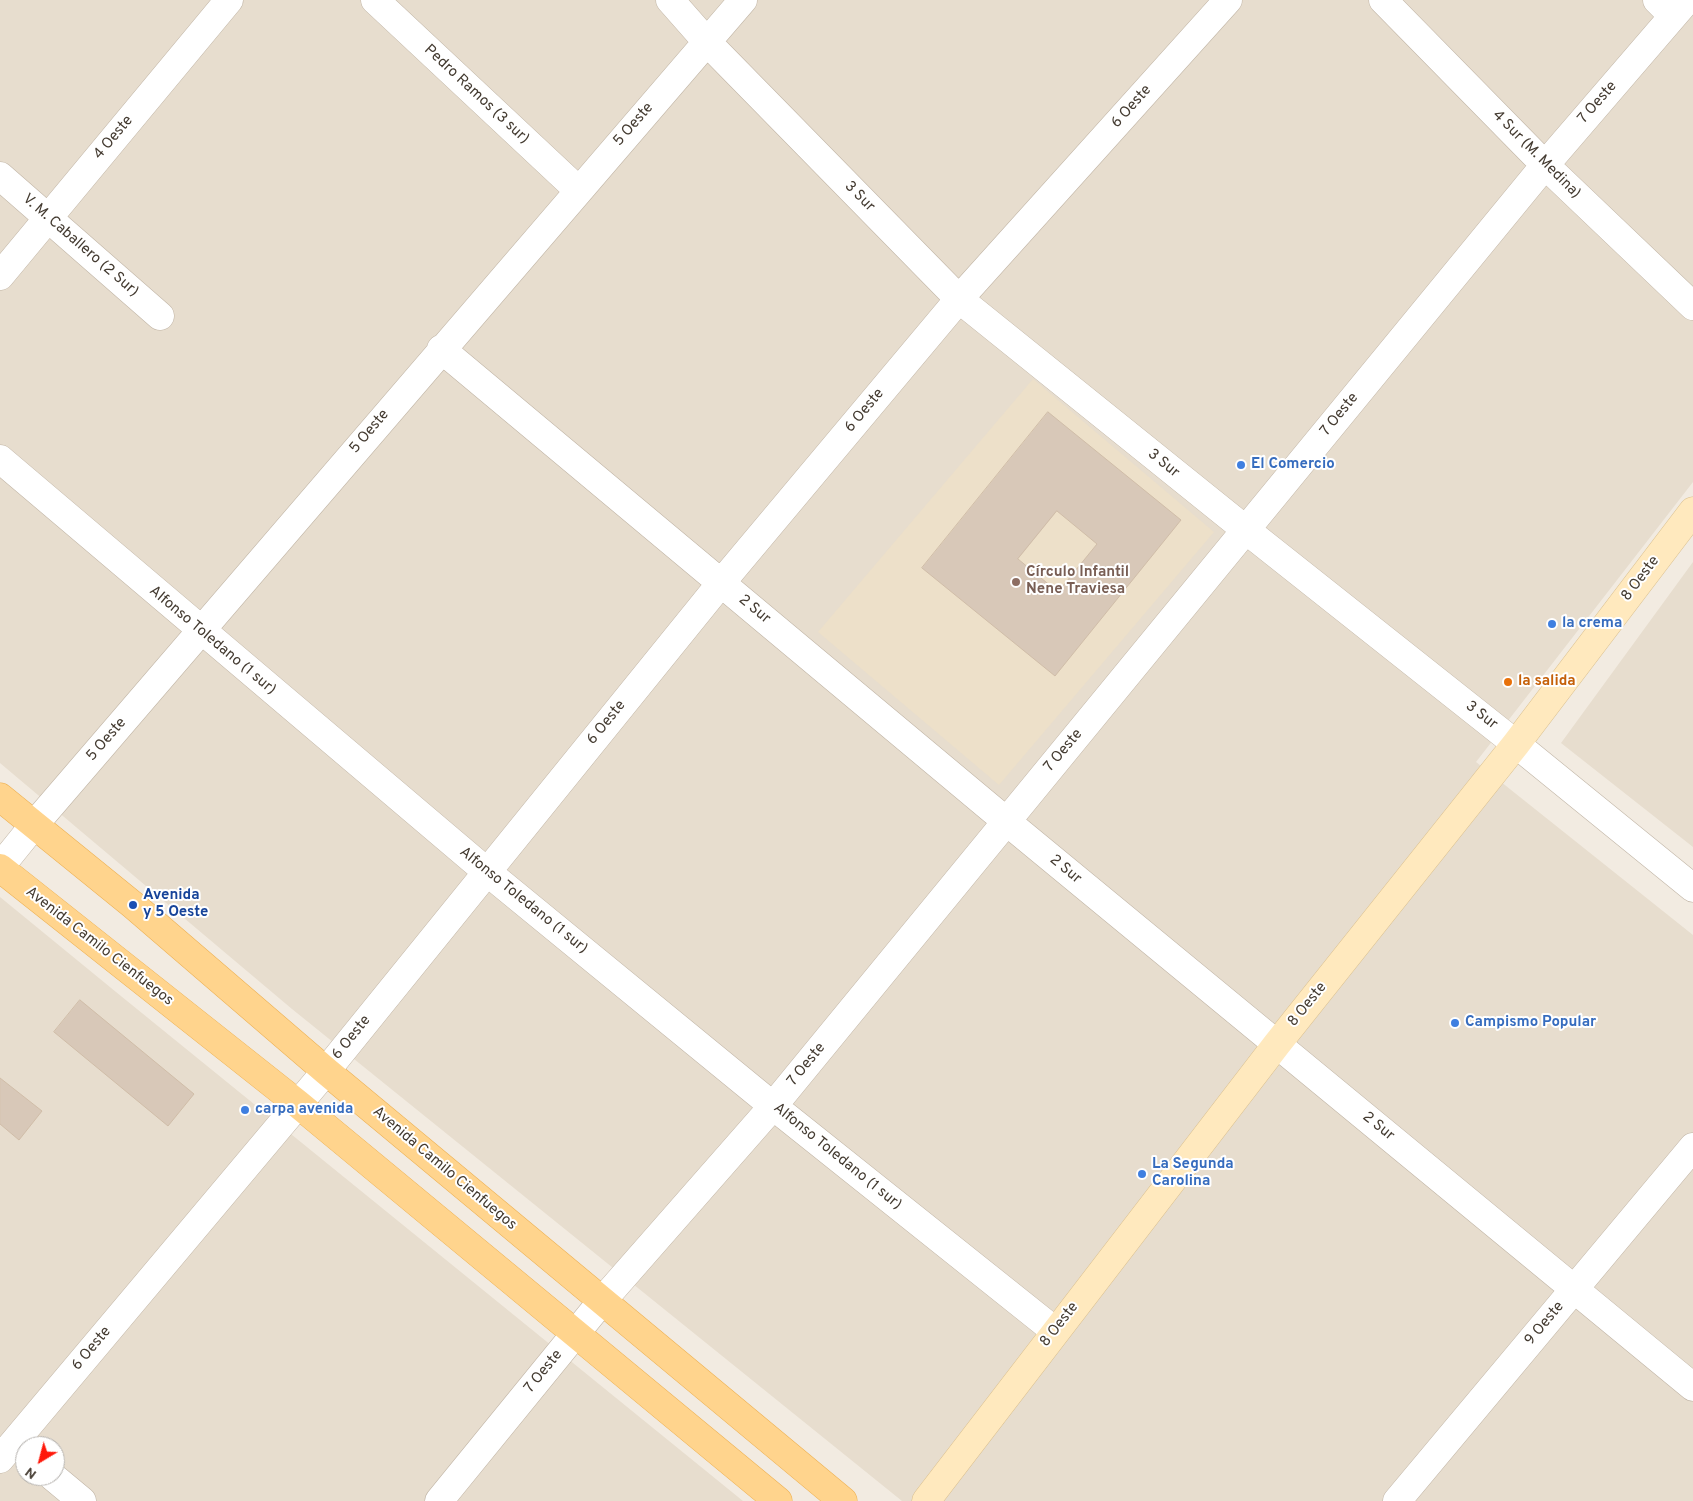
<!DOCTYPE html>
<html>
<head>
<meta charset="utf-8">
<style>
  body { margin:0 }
  #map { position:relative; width:1693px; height:1501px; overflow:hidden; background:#f2ebe1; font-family:Overpass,sans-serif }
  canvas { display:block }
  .north { position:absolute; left:15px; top:1436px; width:50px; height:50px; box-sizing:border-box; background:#fff; border:1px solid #b4b1ad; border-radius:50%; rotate:217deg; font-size:14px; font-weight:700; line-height:20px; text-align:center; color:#443b31 }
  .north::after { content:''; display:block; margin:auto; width:18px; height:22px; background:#ff190b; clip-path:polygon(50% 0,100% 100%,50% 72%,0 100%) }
</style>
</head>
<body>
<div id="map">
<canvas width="1693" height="1501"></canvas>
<div class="north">N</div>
</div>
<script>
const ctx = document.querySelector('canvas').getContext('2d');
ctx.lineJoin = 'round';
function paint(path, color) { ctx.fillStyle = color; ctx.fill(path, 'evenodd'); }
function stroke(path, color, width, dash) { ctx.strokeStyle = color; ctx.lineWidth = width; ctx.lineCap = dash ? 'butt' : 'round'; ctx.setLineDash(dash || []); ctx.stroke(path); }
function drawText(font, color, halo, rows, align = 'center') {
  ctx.font = font + ' Overpass,sans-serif'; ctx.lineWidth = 4; ctx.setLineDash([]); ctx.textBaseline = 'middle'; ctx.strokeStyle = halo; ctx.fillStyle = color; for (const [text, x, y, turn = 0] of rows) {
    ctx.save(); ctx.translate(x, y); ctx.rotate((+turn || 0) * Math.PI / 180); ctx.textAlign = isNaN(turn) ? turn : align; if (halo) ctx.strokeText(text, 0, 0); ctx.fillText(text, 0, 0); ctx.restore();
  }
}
const residential = new Path2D(`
  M0,0H1693V482L1476,762L1693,935V1501H902L292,1009L0,763Z
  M1693,562V847L1561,743Z
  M0,897L116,992L743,1501H0ZM25,1446H55V1476H25Z`);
const education = new Path2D(`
  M1033,379L1214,532L999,785L818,632Z`);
const building = new Path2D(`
  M1048,412L1181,520L1055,676L922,568ZM1057,511L1097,544L1058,592L1018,559Z
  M80,1000L194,1094L168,1126L54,1032Z
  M0,1078L42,1111L19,1140L0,1124Z`);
const minor = new Path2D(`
  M375,0L578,190
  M670,0L707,42L959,299L1246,530L1516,744
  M1383,0L1545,165L1693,306
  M1657,0L1673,16
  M0,176L160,316
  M0,276L229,0
  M441,349L1006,821L1693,1387
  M0,459L486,871L773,1106L1055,1331
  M34,825L743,0
  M0,1459L326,1071L721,583L959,299L1228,0
  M52,1476L82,1501
  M439,1501L602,1301L773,1106L1545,165L1687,0
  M1397,1501L1693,1147`);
const tertiary = new Path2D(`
  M1516,744L1693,888
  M0,867L34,825`);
const secondary = new Path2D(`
  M926,1501L1277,1044L1516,744L1693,511`);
const primary = new Path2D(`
  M0,797L133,905L326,1071L843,1501
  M0,868L298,1104L778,1501`);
const markers = [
  [1241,465,5,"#3f7fe0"],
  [1016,582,5,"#8d6e63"],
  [1552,624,5,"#3f7fe0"],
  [1508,682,5,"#e8710a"],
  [133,905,5,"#1a4fb4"],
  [1455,1023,5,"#3f7fe0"],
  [245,1110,5,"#3f7fe0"],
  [1142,1174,5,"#3f7fe0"]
];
const streetNames = [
  ["Pedro Ramos (3 sur)",476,95,43],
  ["7 Oeste",1598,103,-49],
  ["6 Oeste",1132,107,-48],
  ["5 Oeste",634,125,-49],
  ["4 Oeste",114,138,-50],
  ["4 Sur (M. Medina)",1536,155,45],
  ["3 Sur",859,197,45],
  ["V. M. Caballero (2 Sur)",80,246,41],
  ["6 Oeste",865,411,-50],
  ["7 Oeste",1340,415,-51],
  ["5 Oeste",370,432,-50],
  ["3 Sur",1163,464,39],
  ["8 Oeste",1641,579,-53],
  ["2 Sur",754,610,40],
  ["Alfonso Toledano (1 sur)",212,641,40],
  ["3 Sur",1481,716,38],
  ["6 Oeste",607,723,-51],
  ["5 Oeste",107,740,-49],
  ["7 Oeste",1064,751,-50],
  ["2 Sur",1065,870,40],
  ["Alfonso Toledano (1 sur)",523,901,39],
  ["Avenida Camilo Cienfuegos",99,947,38],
  ["8 Oeste",1308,1005,-51],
  ["6 Oeste",352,1038,-51],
  ["7 Oeste",807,1065,-51],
  ["2 Sur",1378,1127,39],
  ["Alfonso Toledano (1 sur)",837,1157,39],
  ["Avenida Camilo Cienfuegos",444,1169,40],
  ["9 Oeste",1545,1324,-50],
  ["8 Oeste",1060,1325,-52],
  ["6 Oeste",92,1349,-50],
  ["7 Oeste",544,1372,-51]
];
const shopNames = [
  ["El Comercio",1251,465],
  ["la crema",1562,624],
  ["Campismo Popular",1465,1023],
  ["carpa avenida",255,1110],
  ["La Segunda",1152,1165],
  ["Carolina",1152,1182]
];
const educationNames = [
  ["Círculo Infantil",1026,573],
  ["Nene Traviesa",1026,590]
];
const foodNames = [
  ["la salida",1518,682]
];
const transitNames = [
  ["Avenida",143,896],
  ["y 5 Oeste",143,913]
];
paint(residential, '#e7ddce');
paint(education, '#ede0c9');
paint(building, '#d8c8b8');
stroke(building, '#d0bda8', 1);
stroke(minor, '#c1b5a6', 29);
stroke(tertiary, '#c1b5a6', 29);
stroke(secondary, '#d9bf8e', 29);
stroke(primary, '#edb154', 29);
stroke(minor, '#fff', 28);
stroke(tertiary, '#fff', 28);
stroke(secondary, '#ffe9be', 28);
stroke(primary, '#ffd48d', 28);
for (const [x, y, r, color] of markers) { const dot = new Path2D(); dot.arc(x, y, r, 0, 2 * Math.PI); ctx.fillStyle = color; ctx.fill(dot); stroke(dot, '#fff', 2); }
drawText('15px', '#443b31', '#fff', streetNames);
drawText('bold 15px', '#366cbe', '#fff', shopNames, 'left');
drawText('bold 15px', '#785e54', '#fff', educationNames, 'left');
drawText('bold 15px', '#c56008', '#fff', foodNames, 'left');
drawText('bold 15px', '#164399', '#fff', transitNames, 'left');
</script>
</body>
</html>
